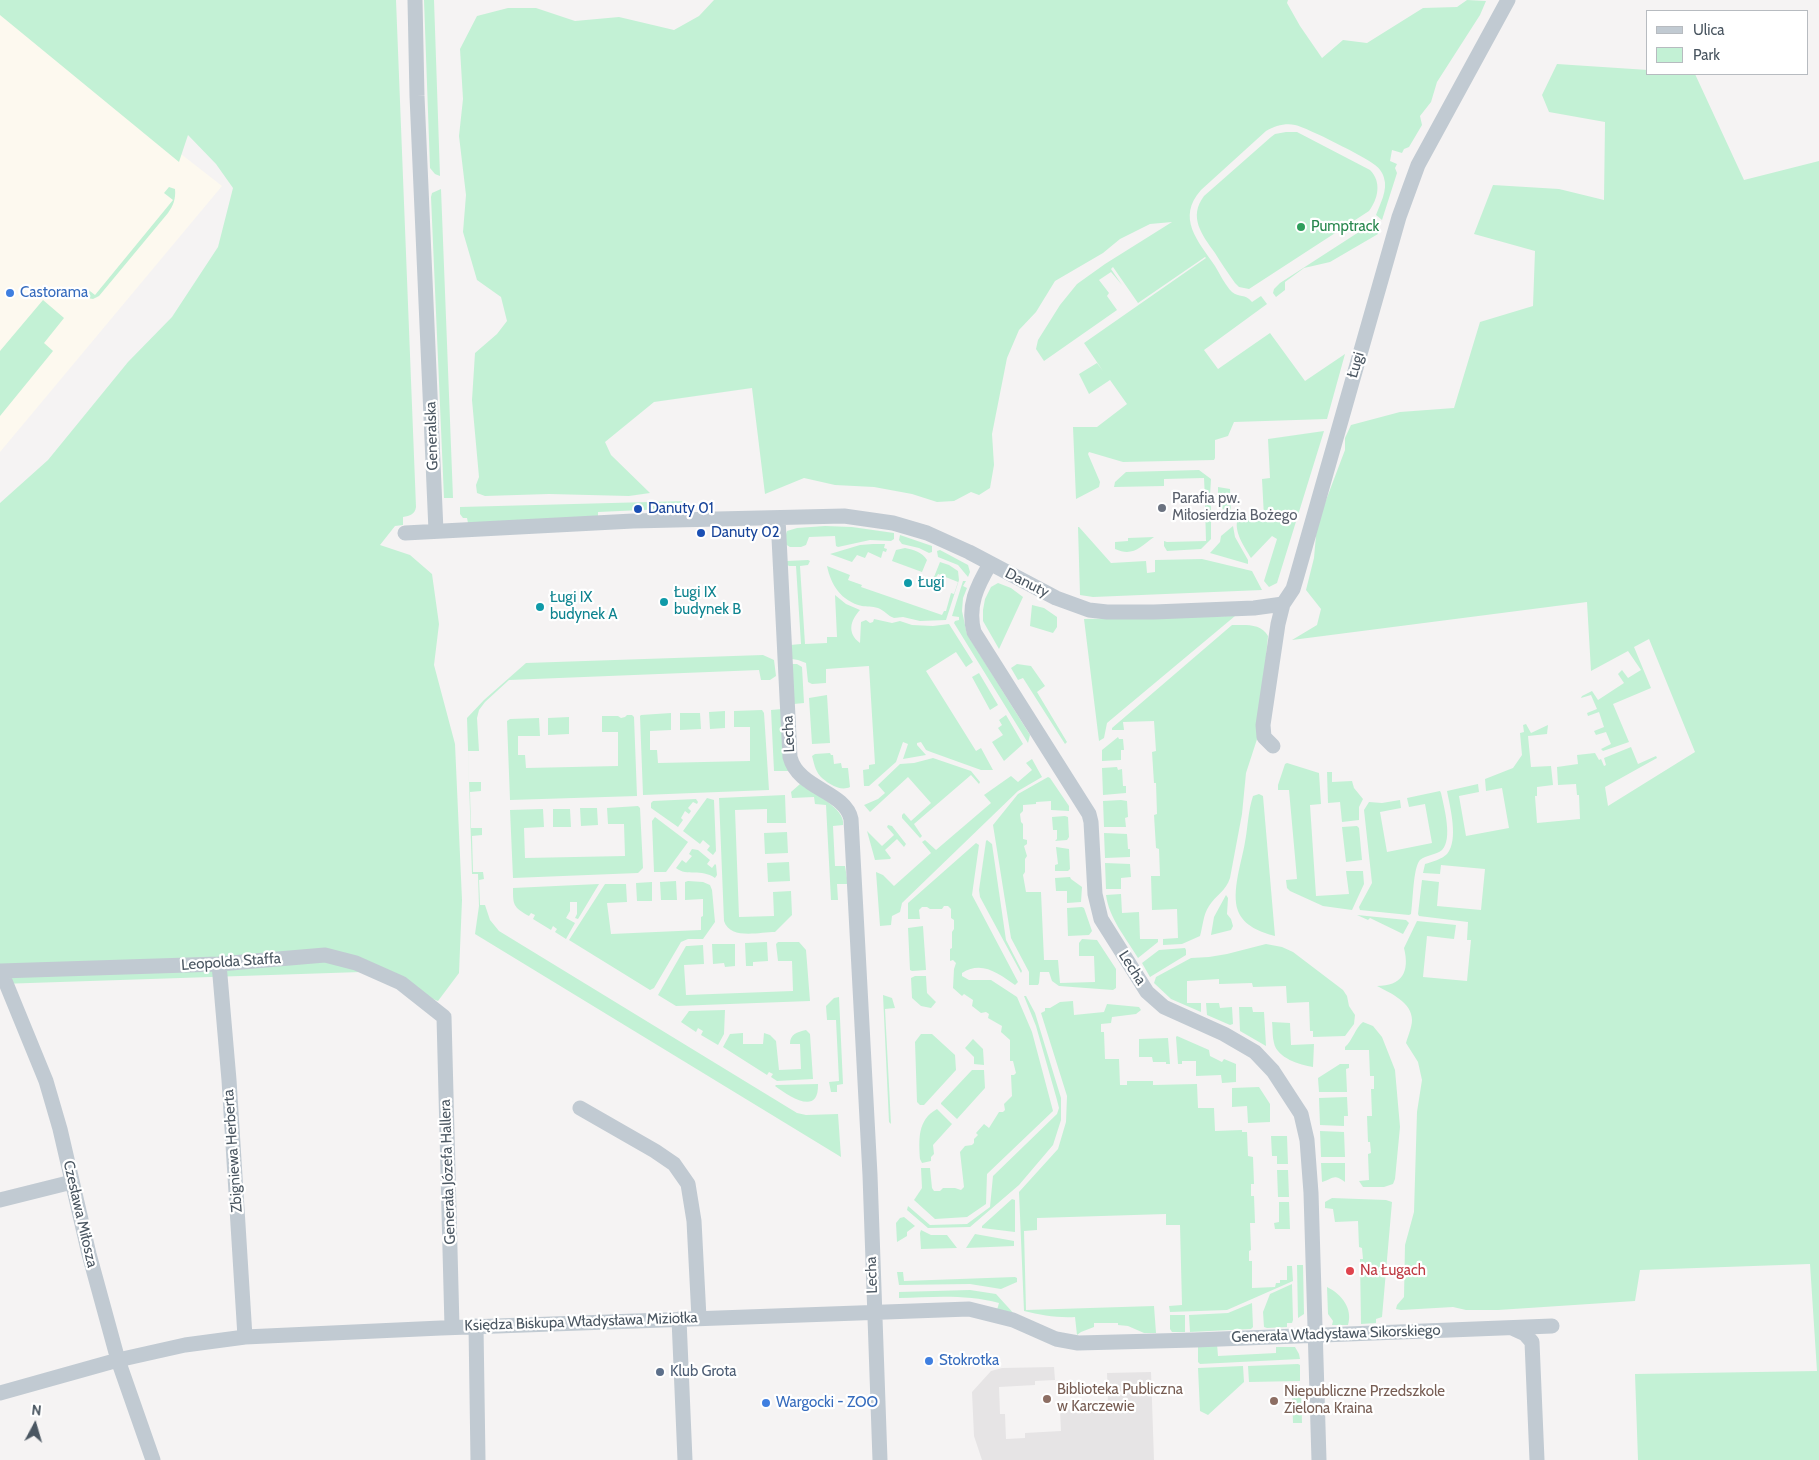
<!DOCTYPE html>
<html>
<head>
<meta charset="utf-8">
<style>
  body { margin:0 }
  #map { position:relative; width:1819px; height:1460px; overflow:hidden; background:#f5f3f3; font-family:Cabin,sans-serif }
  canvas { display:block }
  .legend { position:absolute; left:1646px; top:10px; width:162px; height:65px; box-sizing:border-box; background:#fff; border:1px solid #b7bbc0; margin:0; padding:6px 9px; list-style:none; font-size:15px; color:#4a5661 }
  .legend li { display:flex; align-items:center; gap:10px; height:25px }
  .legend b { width:25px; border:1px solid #b7bbc0 }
  .north { position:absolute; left:10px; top:1400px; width:50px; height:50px; -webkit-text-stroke:4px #fff; paint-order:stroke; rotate:6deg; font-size:14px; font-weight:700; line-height:20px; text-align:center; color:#4a5661 }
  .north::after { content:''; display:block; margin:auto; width:18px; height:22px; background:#4a5661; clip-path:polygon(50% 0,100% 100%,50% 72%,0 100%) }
</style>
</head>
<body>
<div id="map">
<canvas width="1819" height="1460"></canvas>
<ul class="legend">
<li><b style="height:6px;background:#c1cad2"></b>Ulica</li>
<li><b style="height:14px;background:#c3f1d5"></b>Park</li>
</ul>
<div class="north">N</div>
</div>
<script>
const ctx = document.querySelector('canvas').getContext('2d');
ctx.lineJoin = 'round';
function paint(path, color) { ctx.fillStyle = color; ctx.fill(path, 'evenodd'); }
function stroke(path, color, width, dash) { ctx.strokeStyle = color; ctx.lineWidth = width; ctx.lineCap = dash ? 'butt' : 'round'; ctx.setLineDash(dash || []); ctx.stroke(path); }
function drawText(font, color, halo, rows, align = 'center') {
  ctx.font = font + ' Cabin,sans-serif'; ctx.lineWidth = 4.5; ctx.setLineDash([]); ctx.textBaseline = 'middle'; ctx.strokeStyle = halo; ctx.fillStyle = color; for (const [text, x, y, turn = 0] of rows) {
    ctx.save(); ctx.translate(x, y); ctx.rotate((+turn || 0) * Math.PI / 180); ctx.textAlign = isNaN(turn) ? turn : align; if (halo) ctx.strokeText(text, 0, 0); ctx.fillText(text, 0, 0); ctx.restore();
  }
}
const commercial = new Path2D(`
  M0,13L222,186L0,452Z`);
const education = new Path2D(`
  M1054,1367L1055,1380L1035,1381V1385L999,1387L1000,1414H1005L1006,1439L1025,1438V1433L1061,1431L1060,1410L1106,1408L1108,1403L1107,1373L1151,1372L1154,1460H982L974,1436L972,1392L991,1371L1002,1368Z`);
const green = new Path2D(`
  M0,0H396L416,507C415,514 410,516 403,517V525L395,526L380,545L410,555L432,574L439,624L434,665L455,744L462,900L459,973L438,1001L361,972L0,984V503L48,460L128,362L172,317L218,247L233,188L216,164L188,135L179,162L0,15Z
  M424,0H434L440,176L435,174L430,168Z
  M714,0H1288L1287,3L1300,26L1322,58L1343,40L1367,43L1423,8L1457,7L1467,0L1486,1L1480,15L1437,82L1431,102L1420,116L1422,125L1409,147L1404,149L1402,153L1392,150L1390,161L1397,164L1395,168L1397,173L1382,220L1376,215C1380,204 1388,190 1384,178C1383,173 1379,168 1375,165C1365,157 1308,128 1295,125C1285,123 1275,126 1266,131L1201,190C1176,218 1198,241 1215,266C1220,274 1225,285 1232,292C1239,298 1245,293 1252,302L1261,296L1267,304L1204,350L1218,369L1270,333L1305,381L1345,354L1327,419L1234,422L1228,436L1215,440V458L1214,460L1123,462L1089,452L1088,454L1100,482L1099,487L1076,499L1073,427H1097L1127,404L1110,380L1089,394L1079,374L1097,363L1103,371L1084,343L1206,258L1205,257L1138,303L1113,267L1111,269L1122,285L1111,272L1099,280L1109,293L1107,296L1117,310L1044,361L1036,349L1038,340L1060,305L1077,284L1105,264L1172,222L1150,224L1120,239L1103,253L1055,281L1036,312L1019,330L1007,358L992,434L994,465L990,488L979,495L971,492L954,501L937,502L912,494L874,487L835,485L804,478L765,494L752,388L654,402L605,442L611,455L650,493L629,496L549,494L485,496L477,493L476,485L479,477L472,400L475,353L497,334L507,321L501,297L477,280L463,232L466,195L459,136L463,99L460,49L477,16L508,8H536L575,21L619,17L674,30L699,16Z
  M1557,64L1648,70V74H1695L1744,180L1819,161V1460H1638L1635,1374L1817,1371L1810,1264L1640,1270L1635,1301L1498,1310H1466L1453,1307L1401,1310L1396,1309L1397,1305L1404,1297L1405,1245L1414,1212L1417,1112L1422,1080L1418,1062L1406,1043C1408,1036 1412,1027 1412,1020C1412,1002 1390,993 1377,986C1402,986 1410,972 1404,948L1417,921L1456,925L1454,939L1427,936L1423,977L1467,981L1471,940H1467L1468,922L1419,916L1418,914L1422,880L1439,882L1437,906L1481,910L1485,869L1441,865L1440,874L1423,873L1425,864C1432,862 1442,859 1447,854C1459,840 1450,807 1447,791L1478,784L1479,792L1459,796L1466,836L1509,828L1502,788L1486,791L1485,779L1513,768L1522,755L1520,733L1524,732L1523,725L1526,724L1531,733L1548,725L1547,734L1528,736L1531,767L1551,766L1553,785L1537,787V796H1535L1537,823L1580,819L1579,795H1577L1576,784L1558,785L1557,767L1578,764L1577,755L1595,753L1599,760L1601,759L1604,766L1606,765L1604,758L1631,747L1638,764L1656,756L1657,758L1605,787L1608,806L1695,752L1649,639L1634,647L1651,688L1613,704L1629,742L1603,751L1601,749L1611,744L1606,732L1596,735L1594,731L1604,727L1599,712L1588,716L1587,713L1597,709L1591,695L1581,698L1582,696L1592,691L1598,700L1624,683L1618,674L1622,670L1628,678L1641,670L1628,651L1591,671L1587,602L1292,640L1317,625L1321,609L1306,590L1314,558L1317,524L1345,450V438L1351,425L1400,412L1454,408L1480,322L1533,306L1535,251L1474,234L1493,185L1559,189L1604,200L1605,122L1549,112L1542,95Z
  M1286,132H1297L1370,170C1382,182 1378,199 1369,211L1249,289L1239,287L1235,283C1228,273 1221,263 1215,253C1202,235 1188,217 1204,196L1271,137L1275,134Z
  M169,187L175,189C176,199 173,206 168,213L99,296L93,299L87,298L85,293L86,288L95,295L173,200L164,193Z
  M441,189L453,498H444L431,197L432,193Z
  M1370,228L1378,231V234L1330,262L1304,268L1285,282V290L1276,297L1273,293L1274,289L1280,283L1362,230Z
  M43,300L64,318L44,343L53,351L0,416V351Z
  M1324,431L1277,583L1269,587L1264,581L1277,539L1272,536L1251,558C1244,546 1233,531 1238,518L1264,517L1262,479L1270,478L1268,439Z
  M1199,470L1211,479L1210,496L1209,499H1205L1204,478L1164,479V486L1114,487L1115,482L1126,472Z
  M1218,487L1230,489L1231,513L1218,506Z
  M687,501V507L686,508L598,512V517L468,523L467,518H463L460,514V507Z
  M1205,505H1210L1211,506V539L1201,549L1167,551L1164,546V541L1167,542L1206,541Z
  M825,526L852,527L894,533V539L891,541L870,540L838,547L836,546L835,536L809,537L806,545L801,547H790L785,544V537L787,531L797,528Z
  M1233,526L1235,537L1248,560V564L1210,553L1220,542L1221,536Z
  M1078,527H1079L1111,563L1146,561L1147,573L1155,572V560L1202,559L1252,571L1262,590L1093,597L1080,595Z
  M900,535L932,546V552L929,553L919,548L902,544L899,540Z
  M1154,537C1140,547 1133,557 1115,549V542L1128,541V538Z
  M873,544H885L884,548L887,549L886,552L883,551L881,558L868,552L865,558L857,555L852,562L830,554L860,545Z
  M905,548C914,550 922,552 927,560L922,572L892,561L896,550Z
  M940,550L968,565L970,572L968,577L958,565L938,557L937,551Z
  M808,560L810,561L808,565L800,566L805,644L827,643V637H837L835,595L846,604L860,610C850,621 847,633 860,643L861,622L866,620L870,623L873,622L874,619L892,623L900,621L912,625L933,626L949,624L973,662L966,667L956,652L926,671L976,751L981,748L993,770H981L931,752L926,750L921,742L917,743V745L926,755L903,759L908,744L903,742L896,762L869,786H864L863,770L869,769V765L875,764L869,666L826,669V683L812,684L808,682L806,663L798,660L792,659L790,645L801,644L796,566H789L786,564L787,561Z
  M940,562L949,565L958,571L959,580L946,620L920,621L903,617L894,618C888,616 884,610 878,608C872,606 867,607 862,606C841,601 831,585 827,566L850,575L848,580L862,585L861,587L942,615L944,611H946L951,593L954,594L958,582L938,574L936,578L934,577Z
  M963,581H966L963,586L967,588L963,598L962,611L967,634L1030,735L1028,743L954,623L955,621L959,620V617L952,616Z
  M998,583L1011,588L1023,597L999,649L983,621V610L985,599L991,587Z
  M1032,605L1044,608L1057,617V627L1053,633L1030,626Z
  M1235,616L1107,723L1104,738L1099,741L1084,619Z
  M1232,625C1246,625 1261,623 1268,636L1259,733L1246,773L1242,814L1230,878C1226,891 1216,895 1209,906C1203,915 1203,926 1200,936L1182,944L1163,945V939L1178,938L1177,909L1152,910L1151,876H1160L1159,849L1156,848L1154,815L1157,814L1156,783H1154L1152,752L1156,751L1154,721L1123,722L1124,730H1112V728Z
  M763,655L774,660L776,676L770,680H761L759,670L509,680L485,702L479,710L477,718L479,751H468L469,782H481V791L470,792L471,828H482V835L472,836L473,872H483L484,879L479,880L480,905H485L490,920L499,931L797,1113L806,1115L838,1114L841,1157L475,934L479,906L478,874H472L467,718L484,700L526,663Z
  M792,664H797L802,667L804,703L794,704Z
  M1017,664L1031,666L1045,686L1037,692L1067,742L1065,744L1023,678L1018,680L1011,668Z
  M979,673L998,705L990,710L972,677Z
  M827,695L830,743L812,744L809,698Z
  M782,709L790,771H774L771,710Z
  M762,710L764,713L769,790L643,795L640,716L641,715L671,713V730L650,731V750H657L658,763L750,761V727H734V711Z
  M725,711V728L710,729L709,712Z
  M680,713H700L701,729L680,730Z
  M627,715H632L634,717L637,796L510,800L507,721L510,719L539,718L540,736H518V755H525L526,768L618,766V732H602V716H618L621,718L625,717Z
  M1006,715L1023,744L1004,761L992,742L1003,735L998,728L1002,725L999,720Z
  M569,717V734L548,735V718Z
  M1118,737L1119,739H1123L1124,750H1121V760L1102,761V750Z
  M830,753L831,755H833L834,764L841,763L842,768H848L850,787C840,792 827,783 820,776C815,770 814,763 812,756L815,754Z
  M933,758L971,771L980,782L979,784L971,775L914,824L922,836L920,838L902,818V815L904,813L911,821L931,803L908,777L870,812L864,805L878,799L885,793L878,785L900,764L914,763Z
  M1032,759L1042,777L1018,791L902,903L900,912L892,916L891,925L880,926L876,872L883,875L894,886L931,853L922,842L925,840L936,850L991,803L984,795L1011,776L1018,782L1032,770L1026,763Z
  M1287,763L1319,773L1321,804L1310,805L1316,896L1349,894L1346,871H1363L1364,884L1352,910L1323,906L1290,891L1287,888L1286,880L1297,879L1289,790H1278V785L1285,764Z
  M1117,767L1118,770L1122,769L1123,786H1126V793L1103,795L1102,768Z
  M1327,772H1332V782L1352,781L1354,788L1363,799L1359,807V820L1342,822L1340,802L1328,803Z
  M1048,777L1050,778L1069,806V811L1051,810V801L1036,802V804L1023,805V811L1020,814L1021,822L1023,824V839L1027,840V844L1024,846L1027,856L1025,859V872L1023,875L1026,892H1041L1044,960H1058L1060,983L1095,982L1094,956H1079V943L1082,939L1097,940L1116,969V988L1113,990L1059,986L1052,981L1049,972H1040L1039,983L1038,985H1029V972L1011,938L993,825L1018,794Z
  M800,784C812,793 846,808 843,825L833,826L835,866H845L848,884H837L838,900H831L826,805L815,804L814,797L792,798L791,792Z
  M1440,791L1441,793C1444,807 1453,839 1442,850C1436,855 1426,855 1420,860C1413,867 1413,903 1411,914L1409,915L1360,910L1359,907L1372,883L1364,810L1369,802L1382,803L1400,800L1401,808L1380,812L1387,852L1432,843L1425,804L1409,807L1407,798Z
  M1259,794L1263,796L1275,936C1260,932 1244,926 1238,911C1231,892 1242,861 1245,842C1248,826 1248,811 1253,796Z
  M785,795L786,823H767V809L735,810L739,917L774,916L773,892L791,891L792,915L775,932C759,932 730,940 724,921L719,798Z
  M707,798L714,800L716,851L713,855L707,850L710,846L703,840L700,844L683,831Z
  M696,799L698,802L697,804L693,802L688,808L691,811L689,814L685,811L681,818L683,820L678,827L651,808V803L653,801Z
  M1121,800L1127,801L1128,817L1125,818L1126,827H1104L1103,801Z
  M638,806L640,808L643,868L638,873L513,878L510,810L543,809L544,827L524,828L525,858L625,856L624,824H608L607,808Z
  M580,808H597L598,825L581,826Z
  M553,809H570L571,827H553Z
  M1065,816L1068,817L1069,837L1067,840L1055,841L1057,839V830H1053L1052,817Z
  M655,817L688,842L666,872H654L652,821Z
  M888,825L892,826L906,844L904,847L897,839L885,850L891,858L890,859L875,860L867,831L882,846L894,835L887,827Z
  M1357,826L1359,828L1362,860L1346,862L1342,827Z
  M787,832L788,853L765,854L764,833Z
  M1104,833L1127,834L1128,849H1130V857L1105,858Z
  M987,840L992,844L1006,940L1022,971L1021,973L980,897L979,890L986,841Z
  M976,843L979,845L972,895L1018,982L1015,985C999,974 982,960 962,973V976L969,980H991L1017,997L1032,1032L1053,1111L987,1174L986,1204L967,1217L935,1219L914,1200L922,1188L921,1168H930L932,1188L934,1191H940L943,1188H955L961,1190L964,1187L960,1152L965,1146L972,1145L974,1143V1139L978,1135L976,1133L984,1124L989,1128L999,1112H1003L1005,1110L1004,1104L1012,1096L1011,1075H1014L1016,1073L1013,1061H1010V1040L1001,1032L1002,1026L988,1018L989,1014L986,1012L981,1013L972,1006L973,1000L964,994L962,996L953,988L954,969L956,963L953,960L950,961V949L952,948V932L954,929V920L951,918V909L948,906H944L942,909H930L927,907H922L919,910L920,919H908V903Z
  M1056,847L1069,849L1070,869L1068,871H1055V865L1058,864Z
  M692,849L698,850L710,860L707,864L712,868L715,864L716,865L717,875L715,878C701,868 687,877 676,868L682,860L686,863L692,856L689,854Z
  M789,862L790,881L768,882L767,863Z
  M1105,863L1130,864L1131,877L1121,878V889H1106Z
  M1070,877L1071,879L1082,887L1081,902L1067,903V891H1056L1055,878Z
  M676,881L677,900H661L660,882Z
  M688,881L703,882L710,885L712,890L715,922L703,939H688L681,942L654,988L650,990L569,940L605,884H626L627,902L607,903L611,934L701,930V917L703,916V899L685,900V882Z
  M652,882V901H637L636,883Z
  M599,884L578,919L575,918L577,914V902H570V911L566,918L575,923L566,939L555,932L557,929L553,926L551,930L533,919L535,915L531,913L529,916C513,907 513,905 513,888Z
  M1121,894L1122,913L1139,912L1140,939H1158V942L1138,958C1126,938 1109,918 1106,895Z
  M1226,895L1228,898L1227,914L1231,919L1233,926L1231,930L1211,935L1214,917Z
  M1082,907L1084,908L1092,931L1089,935L1068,936L1067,908Z
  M1357,915L1406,920L1409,923L1403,934L1370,918L1368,920Z
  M923,926L926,970L912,971L910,970L908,928Z
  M767,942L768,961L753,962V966H746L745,943Z
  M778,942H799L806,950L810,1001L676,1006L658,995L686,946H688L703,945L704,964L684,965L686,995L793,991L792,961H778L776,944Z
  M712,944H735V966L725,967L724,963L713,964Z
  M1266,944L1282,947L1293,952L1343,990L1347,996L1349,1006L1355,1015L1354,1024L1345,1036L1313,1037V1031H1310L1309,1002L1287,1003L1286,986L1253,987L1252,983L1219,984V979L1187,981V1003H1201V1012L1171,999L1154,983L1156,977L1191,958L1209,957L1227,954Z
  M1185,948L1186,950V955L1150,977L1142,963L1159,950Z
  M915,976H926L927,993L936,1002L931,1008L921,1006L912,998L911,978Z
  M883,995L892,998L895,1008L885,1009L891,1124L889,1122Z
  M1024,996H1026L1035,1013L1061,1098V1120L1053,1145L1019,1185L970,1227L928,1228L907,1210L908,1206L930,1225L967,1224L990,1207L993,1176L1057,1114L1059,1108L1057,1100L1036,1026Z
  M839,997L843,1084L837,1085V1092H831L829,1082L839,1081L836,1020H827L826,1006L834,998Z
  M1073,1001L1074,1015L1104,1012L1107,1004L1139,1007L1141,1010L1136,1014L1112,1017L1111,1023L1101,1024V1032H1104L1105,1059H1119L1120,1085H1127V1081H1153V1085L1197,1084L1198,1108H1214L1215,1131L1242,1130V1132H1247L1248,1156L1253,1157L1254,1184H1251V1196H1254L1255,1223H1250L1251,1250L1249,1251V1261H1252V1288L1275,1287L1276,1283H1280V1280H1287V1266H1292L1293,1281L1227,1310L1170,1312L1169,1306L1182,1305L1180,1225H1166V1214L1037,1218V1230L1024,1231L1026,1310L1154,1306L1156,1333H1144L1128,1326L1118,1325V1323H1094V1327L1081,1332L1077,1335L1075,1317C1057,1318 1041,1315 1024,1311L1019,1192L1058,1149L1066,1122L1067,1096L1041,1013L1045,1011V1008H1050L1060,1002Z
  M1206,1003H1219L1220,1008L1232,1007L1233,1024L1230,1025L1207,1015Z
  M1239,1007H1252L1253,1012H1264L1266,1046L1240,1031Z
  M725,1010L724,1034L718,1045L701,1035L703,1031L698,1028L696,1032L681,1022L689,1011Z
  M1272,1022L1290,1023L1291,1045L1314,1044L1313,1067C1300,1065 1277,1058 1274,1043C1272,1036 1273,1029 1272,1022Z
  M1363,1022L1373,1026L1382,1037L1395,1070L1400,1127L1395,1179L1393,1184L1384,1187H1363L1359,1181L1369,1180L1368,1154L1371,1153L1370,1142H1368L1367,1116H1372L1371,1089H1374V1076H1370L1369,1050H1345V1047C1353,1040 1355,1028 1363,1022Z
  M806,1030L810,1034L813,1079L777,1081L771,1077L773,1074L769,1072L767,1075L723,1047L730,1034L743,1033V1044H763L764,1033L770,1035L776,1041L779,1070L801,1069L800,1044H790C790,1034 797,1032 806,1030Z
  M921,1034H932L955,1055L956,1070L924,1105H920L917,1102L915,1042Z
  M1177,1036L1209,1050L1210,1056L1222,1062L1224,1059L1236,1064V1082L1222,1083L1221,1075L1196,1076V1061H1182V1064H1178L1176,1037Z
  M1168,1038L1170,1064H1166V1062H1153L1152,1057H1139V1039Z
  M973,1039L983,1049L984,1065L974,1064V1057L965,1048Z
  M1340,1064H1349V1068L1346,1069L1347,1092H1319L1318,1078Z
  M972,1070H984L985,1088L957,1119L941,1104V1103Z
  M818,1084C819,1117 789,1096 775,1086L776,1085Z
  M1259,1087L1270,1104V1122L1248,1123L1247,1106L1232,1107V1088Z
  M1347,1097L1348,1116H1344V1126L1320,1125L1319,1098Z
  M937,1109L952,1124L933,1145L934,1154L931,1157V1161L922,1163L920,1159C919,1140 917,1120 937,1109Z
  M1320,1131L1344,1132L1345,1157H1321Z
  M1271,1136H1287L1288,1164H1277V1156H1272Z
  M1321,1163H1345V1182C1333,1173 1333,1179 1322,1182Z
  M1277,1170H1288L1289,1197H1278Z
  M1332,1198L1386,1200L1392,1202L1382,1317L1376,1319V1323L1361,1324L1360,1259H1363L1362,1248L1359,1247L1358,1221L1335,1222L1333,1209L1325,1208V1202Z
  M1012,1199L1015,1200V1232L982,1228V1226Z
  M1279,1202H1289L1290,1229H1275L1274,1223L1279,1222Z
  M904,1217L915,1226L907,1232V1236L897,1242L896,1223L900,1218Z
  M921,1230L931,1235H947L957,1248L921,1249L920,1233Z
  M975,1234L1014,1241V1246L966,1248Z
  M1297,1265H1303L1304,1314L1298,1318Z
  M897,1272H903L904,1281L1015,1277L1017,1278V1282L1001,1289L970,1284L899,1285Z
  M1292,1284L1293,1320L1292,1323H1287V1327L1267,1328L1264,1327L1263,1312L1270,1294Z
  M1327,1287C1342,1294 1353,1309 1348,1325H1332L1333,1321L1328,1314Z
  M970,1290L996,1294L1016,1316L997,1310L999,1303C966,1294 933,1297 899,1298V1292Z
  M1252,1303L1253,1327L1251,1329L1190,1332L1189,1315L1228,1313Z
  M1170,1315H1185V1332H1172L1170,1329Z
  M1217,1344L1218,1356L1276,1353V1347H1295L1299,1354L1300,1359L1200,1364L1198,1362V1346Z
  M1298,1364L1300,1365V1381L1249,1382L1248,1366Z
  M1243,1366L1244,1382L1208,1415L1200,1411L1198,1368Z
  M1292,1393H1301L1302,1423H1293Z`);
const minor = new Path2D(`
  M415,0L417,96L436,531
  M778,518L790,757C798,789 845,791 851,819L870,1175L880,1460
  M405,533L633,521L844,516L893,523L927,533L969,552L1056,598L1089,610L1107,612H1154L1254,608L1283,604
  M990,564C977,586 967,606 974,632L1089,814L1091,822L1095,894L1101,919L1147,992L1164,1007L1224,1034L1255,1052L1273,1071L1301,1114L1307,1140L1311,1193L1319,1460
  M1273,746L1264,737L1263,725L1278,624L1283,604L1293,589L1296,579L1399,217L1418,165L1508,0
  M219,964L229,1080L245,1337
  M0,971L219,964L325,955L356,963L401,983L444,1017L452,1327
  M1,971L46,1081L60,1129L89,1254L118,1360L153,1460
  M580,1108L655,1151L674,1164L688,1184L694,1221L699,1318
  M0,1200L72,1182
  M679,1319L685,1460
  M476,1326L478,1460
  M1512,1328L1525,1334L1532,1342L1537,1460
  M0,1393L118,1360L185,1345L245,1337L441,1328L969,1309L1013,1320L1056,1339L1078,1343L1195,1340L1552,1326`);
const markers = [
  [1301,227,5,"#2e9e5b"],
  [10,293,5,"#3f7fe0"],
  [1162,508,5,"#6b7280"],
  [638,509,5,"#1a4fb4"],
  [701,533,5,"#1a4fb4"],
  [908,583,5,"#0f9aa8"],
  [664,602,5,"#0f9aa8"],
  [540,607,5,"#0f9aa8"],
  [1350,1271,5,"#e0444e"],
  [929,1361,5,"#3f7fe0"],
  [660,1372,5,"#5c6f8a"],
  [1047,1399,5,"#8d6e63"],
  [1274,1401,5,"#8d6e63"],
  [766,1403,5,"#3f7fe0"]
];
const leisureNames = [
  ["Pumptrack",1311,227]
];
const shopNames = [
  ["Castorama",20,293],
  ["Stokrotka",939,1361],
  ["Wargocki - ZOO",776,1403]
];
const streetNames = [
  ["Ługi",1356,365,-74],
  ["Generalska",432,436,-92],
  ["Danuty",1027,583,27],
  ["Lecha",789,734,-93],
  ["Leopolda Staffa",231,962,-4],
  ["Lecha",1132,968,57],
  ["Zbigniewa Herberta",233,1151,-94],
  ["Generała Józefa Hallera",448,1172,-92],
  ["Czesława Miłosza",80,1214,77],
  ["Lecha",872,1275,-92],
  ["Księdza Biskupa Władysława Miziołka",581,1322,-2],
  ["Generała Władysława Sikorskiego",1336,1334,-2]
];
const worshipNames = [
  ["Parafia pw.",1172,499],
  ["Miłosierdzia Bożego",1172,516]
];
const transitNames = [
  ["Danuty 01",648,509],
  ["Danuty 02",711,533]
];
const cultureNames = [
  ["Ługi",918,583],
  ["Ługi IX",674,593],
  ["budynek B",674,610],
  ["Ługi IX",550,598],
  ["budynek A",550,615]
];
const healthNames = [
  ["Na Ługach",1360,1271]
];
const serviceNames = [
  ["Klub Grota",670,1372]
];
const educationNames = [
  ["Biblioteka Publiczna",1057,1390],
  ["w Karczewie",1057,1407],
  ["Niepubliczne Przedszkole",1284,1392],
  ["Zielona Kraina",1284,1409]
];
paint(commercial, '#fdf9ef');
paint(education, '#e6e4e5');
paint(green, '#c3f1d5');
stroke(minor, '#c1cad2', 15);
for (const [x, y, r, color] of markers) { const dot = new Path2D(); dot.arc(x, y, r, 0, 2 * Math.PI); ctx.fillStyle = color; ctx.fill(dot); stroke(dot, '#fff', 2); }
drawText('15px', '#27864d', '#fff', leisureNames, 'left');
drawText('15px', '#366cbe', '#fff', shopNames, 'left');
drawText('15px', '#4a5661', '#fff', streetNames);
drawText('15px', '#5b616d', '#fff', worshipNames, 'left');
drawText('15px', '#164399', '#fff', transitNames, 'left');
drawText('15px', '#0d838f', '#fff', cultureNames, 'left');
drawText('15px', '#be3a42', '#fff', healthNames, 'left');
drawText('15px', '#4e5e75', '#fff', serviceNames, 'left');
drawText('15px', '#785e54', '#fff', educationNames, 'left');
</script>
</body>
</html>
